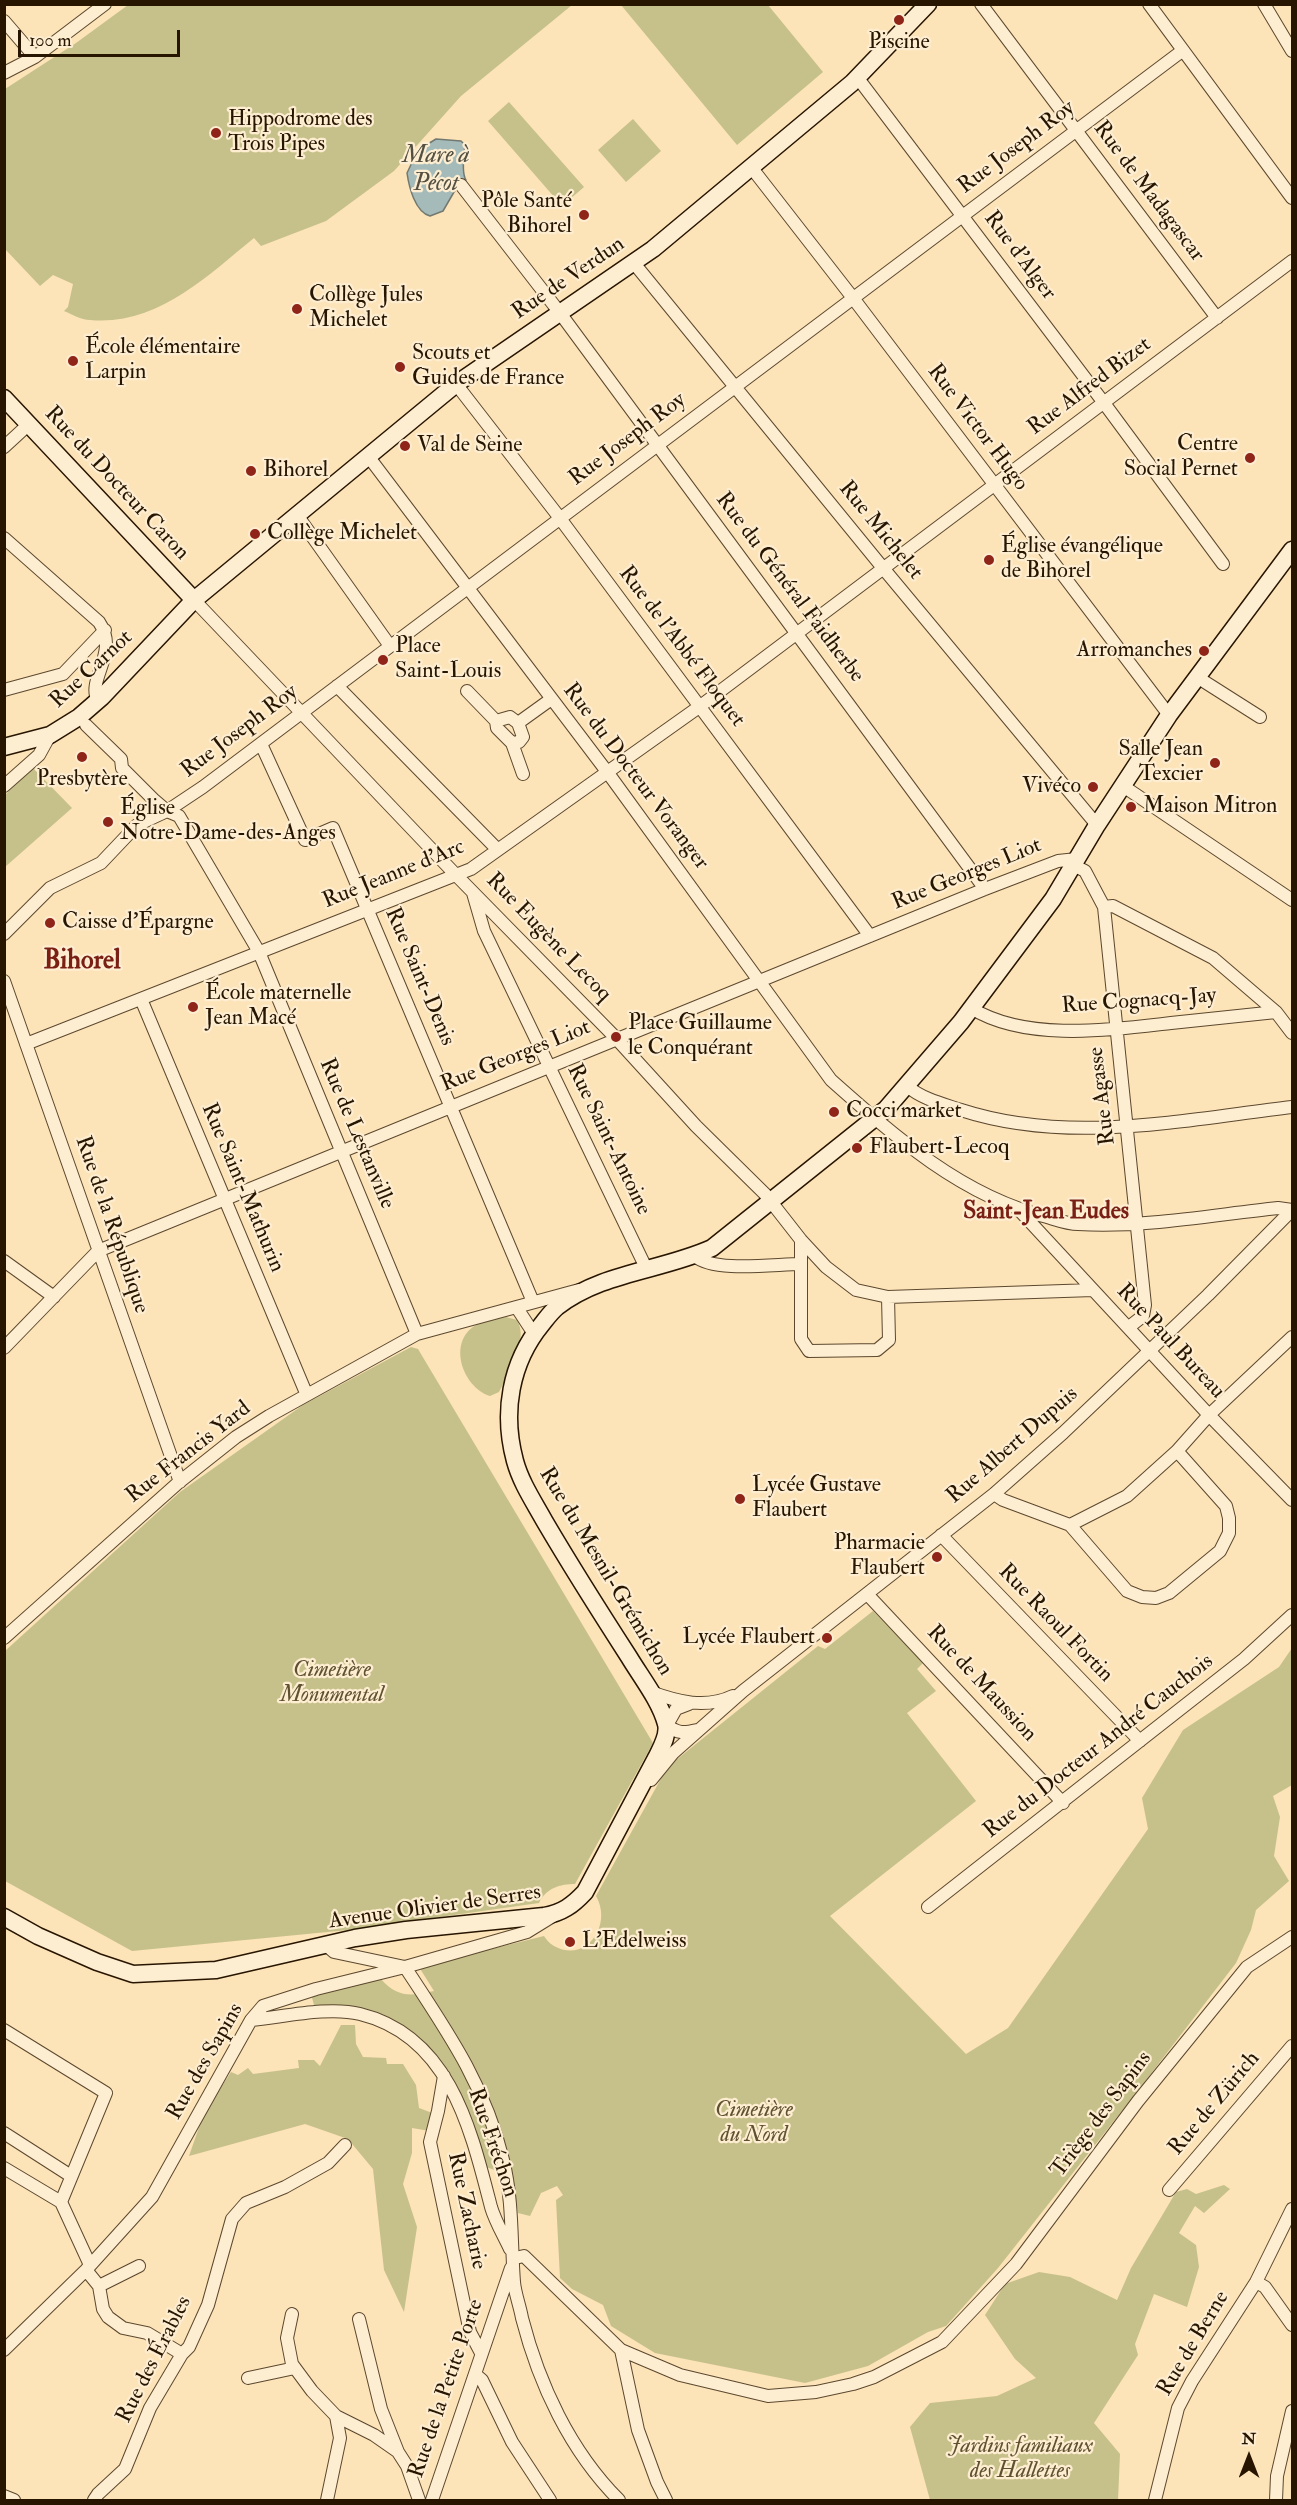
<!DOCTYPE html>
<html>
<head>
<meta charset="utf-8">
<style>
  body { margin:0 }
  #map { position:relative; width:1297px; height:2505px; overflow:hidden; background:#fce3b8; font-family:"IM FELL Double Pica",serif }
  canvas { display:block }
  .frame { position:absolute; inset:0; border:6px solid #271500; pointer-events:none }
  .north { position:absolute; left:1219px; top:2427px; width:60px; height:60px; -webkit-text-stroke:4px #fdedd1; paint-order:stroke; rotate:0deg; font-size:16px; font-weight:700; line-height:24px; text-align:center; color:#271500 }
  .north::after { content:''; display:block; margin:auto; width:21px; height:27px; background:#271500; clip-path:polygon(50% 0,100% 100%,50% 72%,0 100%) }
  .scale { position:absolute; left:18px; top:30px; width:162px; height:27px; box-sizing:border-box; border:3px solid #271500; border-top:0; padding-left:8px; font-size:18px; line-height:21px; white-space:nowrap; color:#271500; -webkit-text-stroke:4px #fdedd1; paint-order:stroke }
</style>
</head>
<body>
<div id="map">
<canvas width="1297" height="2505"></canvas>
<div class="frame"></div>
<div class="north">N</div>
<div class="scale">100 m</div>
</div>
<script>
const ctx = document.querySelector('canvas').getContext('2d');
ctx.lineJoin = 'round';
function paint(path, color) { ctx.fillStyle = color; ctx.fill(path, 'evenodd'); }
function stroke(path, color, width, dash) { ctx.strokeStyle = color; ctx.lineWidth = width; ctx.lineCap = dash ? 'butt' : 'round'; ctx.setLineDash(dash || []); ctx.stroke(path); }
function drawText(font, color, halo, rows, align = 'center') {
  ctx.font = font + ' "IM FELL Double Pica",serif'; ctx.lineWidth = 4.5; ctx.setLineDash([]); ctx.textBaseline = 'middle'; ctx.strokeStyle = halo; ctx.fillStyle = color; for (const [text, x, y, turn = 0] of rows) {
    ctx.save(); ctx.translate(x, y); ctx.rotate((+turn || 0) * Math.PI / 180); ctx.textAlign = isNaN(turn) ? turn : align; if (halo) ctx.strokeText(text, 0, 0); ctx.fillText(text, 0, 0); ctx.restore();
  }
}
const green = new Path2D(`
  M128,5V4L572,5L461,96L394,171L326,221L261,246L254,238C206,277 157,326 90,320C81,320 72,314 64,311L68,307L73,284L53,275L40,286L5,249V89L76,43Z
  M621,5H768L823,72L737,145Z
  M509,102L584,187L562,206L488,121Z
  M633,119L661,151L626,182L598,150Z
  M33,768L72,808L5,867V795Z
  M506,1317L517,1320C529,1340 509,1373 499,1392L490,1396C462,1387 446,1340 478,1324C486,1320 497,1319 506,1317Z
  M411,1347L418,1349L653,1743L575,1884C560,1884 546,1888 539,1903L348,1930L132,1951L5,1881V1651L180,1492L303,1405Z
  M873,1611L923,1663L917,1669L936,1691L907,1713L976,1801L830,1916L966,2054L1008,2028L1148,1829L1142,1798L1183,1730L1279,1667L1292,1648V1785L1273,1796L1280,1817L1274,1856L1289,1881L1256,1910L1251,1930L1236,1963L1143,2084L998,2268L946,2326L928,2332L868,2366L805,2383L655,2353L611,2326L603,2305L572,2289L560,2278L556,2200L563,2195L557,2186L541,2193L530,2216L518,2213L512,2176L486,2167L458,2087L427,2045L406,2029L361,2009L314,2005L311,1994L381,1979C397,1998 412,1996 434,1991L419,1967L544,1936C546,1939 550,1944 554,1946C586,1964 613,1925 596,1896L663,1775L676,1760L818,1646L825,1649Z
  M341,2025H355L356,2044L363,2057L386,2058L387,2064H403L416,2085L419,2108L435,2114L430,2131L412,2128V2153L403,2184L417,2227L404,2312L384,2270L373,2169L348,2139L305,2124L189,2156L204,2113L231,2072L238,2075L248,2068L253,2074L299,2068L298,2060H314L320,2066Z
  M1224,2185L1230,2189L1204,2213L1195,2206L1179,2233L1196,2245L1199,2267L1187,2307L1154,2294L1135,2344L1138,2355L1094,2423L1120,2454L1118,2500H930L910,2427L930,2403L997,2396L1036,2378L1015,2359L985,2315L1005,2284L1039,2272L1070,2277L1117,2300L1131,2268L1176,2192L1187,2189L1196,2194Z`);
const water = new Path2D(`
  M436,139L461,141L465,145C464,154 461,173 466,180L454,192L443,211L430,216C415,212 409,187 407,173L418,150Z`);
const street = new Path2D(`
  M981,4L1217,318
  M1149,4L1292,198
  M1264,4L1292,51
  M4,21L35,57
  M4,73L35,57L105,4
  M857,77L1104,403L1223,564
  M751,167L853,298L1169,715
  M461,185L560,313L985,889
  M633,262L883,568L1097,825
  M456,384L556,513L870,936
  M4,447L29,424
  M368,456L608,773L831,1080C894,1136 963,1197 1047,1217C1057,1220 1068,1224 1078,1224C1144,1228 1212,1215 1278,1208L1292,1210
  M297,515L390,646
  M4,538L99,622C120,653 86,679 98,701
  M194,600L455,874L613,1035L696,1126L765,1194L801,1240L826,1267L856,1290L888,1297L1093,1290
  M1197,677L1260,717
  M337,686L498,850
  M4,690L63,674L105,630
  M467,691L496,721
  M518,723L510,717L496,721L497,728L512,743L519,742L523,737L518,723L550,700
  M86,725L121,759L122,768L153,799L167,811L179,816L259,952L417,1334
  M512,743L523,774
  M261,744L305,840L333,828L533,1302
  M4,786L39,755L50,735
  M1123,786L1292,900
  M1073,865L1085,871L1104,907L1145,1305L1143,1316L1129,1327
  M473,893L484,931L647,1270
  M1104,907L1113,906L1213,958L1276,1012L1292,1033
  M4,934L50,888L101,863L137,825L167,811L203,787L1182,51
  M4,981L180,1482
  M141,999L306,1393
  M971,1008C1026,1042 1110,1030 1171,1023C1206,1019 1241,1016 1276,1012
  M26,1044L471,869L699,707L1292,261
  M907,1086C922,1099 943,1104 961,1110C1069,1145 1182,1120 1292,1107
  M1020,1211L1209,1415L1292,1500
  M801,1240V1339L809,1351L877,1350L889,1340L888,1297
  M695,1256C714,1273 775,1264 801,1264
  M4,1261L54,1297
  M517,1308L534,1334
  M4,1348L98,1251L985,889L1058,861L1077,859
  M994,1494L1003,1500L1070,1525L1127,1496L1177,1451L1209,1415L1292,1337
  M1070,1525L1127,1591L1142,1597L1156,1598L1169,1593L1220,1551L1229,1533V1518L1226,1506L1177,1451
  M941,1535L1140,1741
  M868,1595L1063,1803
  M4,1638L178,1483L236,1437L269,1416L417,1334L579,1290
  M651,1692C678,1702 706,1709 733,1696
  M689,1704L676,1709L667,1725C678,1734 684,1733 697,1730
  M651,1780L673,1753L743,1691L994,1494L1063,1433L1208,1295L1292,1210
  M928,1907L1244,1659L1292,1615
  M326,1945L334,1952L405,1967C447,2031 485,2085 503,2160C513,2199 511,2243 514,2282C515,2294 520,2306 522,2318C539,2384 570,2451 619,2500
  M251,2020C283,2017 329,2006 360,2014C450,2036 471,2130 491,2207C495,2221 504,2236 510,2249
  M4,2030L106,2093L61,2202L90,2265
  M444,2076L438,2111L430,2142L470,2332L481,2353
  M4,2133L71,2176
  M4,2168L61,2202
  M1169,2190L1292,2046
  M515,2258L524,2256L621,2350L638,2430L657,2482L666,2500
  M86,2270L99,2286L103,2309L108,2317L123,2328L147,2333L182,2354
  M1256,2282L1265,2287L1292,2325
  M99,2286L139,2266
  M292,2314L287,2338L292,2364L312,2391L336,2416L374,2435L397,2451
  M359,2319L381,2409L398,2452L407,2466L419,2500
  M4,2350L86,2270L152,2197L251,2020L263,2006L316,1989L405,1967L527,1932L553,1916
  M621,2350L680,2375L768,2396L816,2392L853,2384L874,2377L942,2342L1016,2264L1138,2101L1247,1967L1292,1937
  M475,2374L482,2380L512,2442L550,2500
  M248,2378L295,2368
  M4,2496L14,2500
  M94,2500L98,2494L125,2469L150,2408L182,2354L189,2347L208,2305L232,2219L246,2203L285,2187L328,2163L345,2145
  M327,2500L340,2438L336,2416
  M432,2500L511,2268
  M1155,2500L1178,2408L1192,2381L1256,2282L1292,2209
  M1276,2500L1277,2476L1292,2411`);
const secondary = new Path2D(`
  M4,398L194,600
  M4,747L50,735L79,717L102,697L194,600L456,384L653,249L852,83L928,4
  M4,1917L38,1936L97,1962L133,1974L216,1970L355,1938L406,1930L544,1916C562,1913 573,1905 585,1892L656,1758C661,1748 669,1735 666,1724C660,1701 641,1677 629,1657C600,1612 572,1568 545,1522C534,1502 521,1483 515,1461C502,1413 510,1363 542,1324C546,1319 551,1312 557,1307C602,1272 661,1271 712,1248L886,1109L961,1022L1053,899L1097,825L1169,715L1292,550`);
const markers = [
  [899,20,6,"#8f2418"],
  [216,133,6,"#8f2418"],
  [584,215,6,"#8f2418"],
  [297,309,6,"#8f2418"],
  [73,361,6,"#8f2418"],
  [400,367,6,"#8f2418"],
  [405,446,6,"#8f2418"],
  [1250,458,6,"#8f2418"],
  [251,471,6,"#8f2418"],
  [255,534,6,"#8f2418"],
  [989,560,6,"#8f2418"],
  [1204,651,6,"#8f2418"],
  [383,660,6,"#8f2418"],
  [82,757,6,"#8f2418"],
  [1215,763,6,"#8f2418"],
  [1093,787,6,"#8f2418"],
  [1131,807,6,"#8f2418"],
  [108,822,6,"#8f2418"],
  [50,923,6,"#8f2418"],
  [193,1007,6,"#8f2418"],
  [616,1037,6,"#8f2418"],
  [834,1112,6,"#8f2418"],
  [857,1148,6,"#8f2418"],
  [740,1499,6,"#8f2418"],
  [937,1557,6,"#8f2418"],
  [827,1638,6,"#8f2418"],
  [570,1942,6,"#8f2418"]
];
const poiNames = [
  ["Piscine",899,43,"center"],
  ["Hippodrome des",228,120],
  ["Trois Pipes",228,145],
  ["Pôle Santé",572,202,"right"],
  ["Bihorel",572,227,"right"],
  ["Collège Jules",309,296],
  ["Michelet",309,321],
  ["École élémentaire",85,348],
  ["Larpin",85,373],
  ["Scouts et",412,354],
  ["Guides de France",412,379],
  ["Centre",1238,445,"right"],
  ["Social Pernet",1238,470,"right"],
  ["Val de Seine",417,446],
  ["Bihorel",263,471],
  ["Collège Michelet",267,534],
  ["Église évangélique",1001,547],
  ["de Bihorel",1001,572],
  ["Place",395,647],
  ["Saint-Louis",395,672],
  ["Arromanches",1192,651,"right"],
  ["Salle Jean",1203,750,"right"],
  ["Texcier",1203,775,"right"],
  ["Presbytère",82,780,"center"],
  ["Vivéco",1081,787,"right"],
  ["Maison Mitron",1143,807],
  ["Église",120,809],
  ["Notre-Dame-des-Anges",120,834],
  ["Caisse d'Épargne",62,923],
  ["École maternelle",205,994],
  ["Jean Macé",205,1019],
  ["Place Guillaume",628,1024],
  ["le Conquérant",628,1049],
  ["Cocci market",846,1112],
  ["Flaubert-Lecoq",869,1148],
  ["Lycée Gustave",752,1486],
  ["Flaubert",752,1511],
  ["Pharmacie",925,1544,"right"],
  ["Flaubert",925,1569,"right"],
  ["Lycée Flaubert",815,1638,"right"],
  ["L'Edelweiss",582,1942]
];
const streetNames = [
  ["Rue Joseph Roy",1017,148,-37],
  ["Rue de Madagascar",1148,192,53],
  ["Rue d'Alger",1019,256,53],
  ["Rue de Verdun",569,279,-34],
  ["Rue Alfred Bizet",1090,387,-37],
  ["Rue Victor Hugo",977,428,53],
  ["Rue Joseph Roy",628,440,-37],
  ["Rue du Docteur Caron",116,484,47],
  ["Rue Michelet",880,531,51],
  ["Rue du Général Faidherbe",789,588,53],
  ["Rue de l'Abbé Floquet",681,647,53],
  ["Rue Carnot",92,670,-43],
  ["Rue Joseph Roy",240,732,-37],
  ["Rue du Docteur Voranger",635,777,53],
  ["Rue Jeanne d'Arc",394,875,-22],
  ["Rue Georges Liot",967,875,-22],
  ["Rue Eugène Lecoq",548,938,46],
  ["Rue Saint-Denis",419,977,67],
  ["Rue Cognacq-Jay",1139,1002,-4],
  ["Rue Georges Liot",516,1057,-22],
  ["Rue Agasse",1103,1096,-97],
  ["Rue de Lestanville",356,1134,67],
  ["Rue Saint-Antoine",608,1140,64],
  ["Rue Saint-Mathurin",242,1188,67],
  ["Rue de la République",111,1225,71],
  ["Rue Paul Bureau",1170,1342,47],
  ["Rue Albert Dupuis",1013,1446,-41],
  ["Rue Francis Yard",189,1453,-38],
  ["Rue du Mesnil-Grémichon",605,1572,59],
  ["Rue Raoul Fortin",1055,1624,46],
  ["Rue de Maussion",981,1684,47],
  ["Rue du Docteur André Cauchois",1099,1747,-38],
  ["Avenue Olivier de Serres",435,1908,-8],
  ["Rue des Sapins",206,2062,-60],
  ["Rue de Zürich",1215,2104,-50],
  ["Triège des Sapins",1102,2115,-53],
  ["Rue Fréchon",492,2143,71],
  ["Rue Zacharie",466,2211,78],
  ["Rue de Berne",1194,2344,-59],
  ["Rue des Érables",155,2360,-63],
  ["Rue de la Petite Porte",447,2389,-71]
];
const parkNames = [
  ["Cimetière",332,1671],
  ["Monumental",332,1696],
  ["Cimetière",754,2111],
  ["du Nord",754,2136],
  ["Jardins familiaux",1020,2447],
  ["des Hallettes",1020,2472]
];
const waterNames = [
  ["Mare à",436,157],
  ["Pécot",436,185]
];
const neighbourhoodNames = [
  ["Saint-Jean Eudes",1046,1213]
];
const quarterNames = [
  ["Bihorel",82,962]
];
paint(green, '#c6c18a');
paint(water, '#a4bbba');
stroke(water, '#727970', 1.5);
stroke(street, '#5c482e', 14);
stroke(secondary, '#271500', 19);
stroke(street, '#fdedd1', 12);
stroke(secondary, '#fdedd1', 16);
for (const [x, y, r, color] of markers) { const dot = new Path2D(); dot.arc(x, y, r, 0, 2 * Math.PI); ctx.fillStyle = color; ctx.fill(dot); stroke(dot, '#fdedd1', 2); }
drawText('22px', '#271500', '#fdedd1', poiNames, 'left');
drawText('22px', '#271500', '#fdedd1', streetNames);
drawText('italic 22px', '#5f5130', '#fdedd1', parkNames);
drawText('italic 24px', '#534f41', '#fdedd1', waterNames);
drawText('bold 24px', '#7a1f14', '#fdedd1', neighbourhoodNames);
drawText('bold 26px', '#7a1f14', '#fdedd1', quarterNames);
</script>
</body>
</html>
